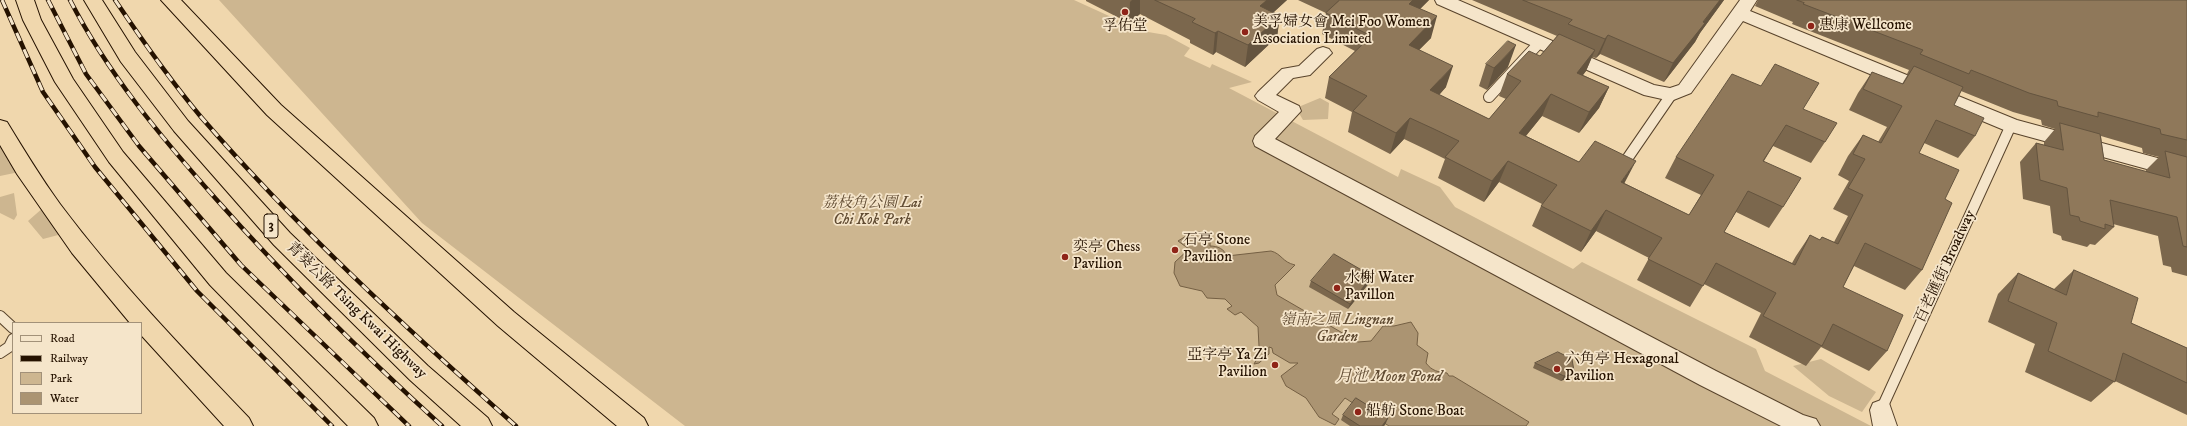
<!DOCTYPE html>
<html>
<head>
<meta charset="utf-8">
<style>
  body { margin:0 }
  #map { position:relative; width:2187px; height:426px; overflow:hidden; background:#f0d7ad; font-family:"IM FELL DW Pica",serif }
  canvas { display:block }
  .legend { position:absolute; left:12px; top:322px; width:130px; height:92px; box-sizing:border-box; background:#f5e5ca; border:1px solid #a29179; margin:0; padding:5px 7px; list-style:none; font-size:12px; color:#251200 }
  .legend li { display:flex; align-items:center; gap:8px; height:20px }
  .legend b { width:20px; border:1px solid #a29179 }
</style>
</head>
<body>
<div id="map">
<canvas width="2187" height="426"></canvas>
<ul class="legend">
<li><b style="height:5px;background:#f5e5ca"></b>Road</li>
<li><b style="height:5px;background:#251200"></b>Railway</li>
<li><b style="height:11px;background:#cdb690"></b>Park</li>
<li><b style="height:11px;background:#ab9472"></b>Water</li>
</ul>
</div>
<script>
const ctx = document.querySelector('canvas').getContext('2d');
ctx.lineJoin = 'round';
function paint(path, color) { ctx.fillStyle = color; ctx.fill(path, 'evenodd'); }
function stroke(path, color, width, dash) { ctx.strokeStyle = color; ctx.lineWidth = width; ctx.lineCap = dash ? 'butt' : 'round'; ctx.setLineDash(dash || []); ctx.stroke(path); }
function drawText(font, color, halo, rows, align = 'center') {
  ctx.font = font + ' "IM FELL DW Pica","Noto Serif TC",serif'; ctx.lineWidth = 3.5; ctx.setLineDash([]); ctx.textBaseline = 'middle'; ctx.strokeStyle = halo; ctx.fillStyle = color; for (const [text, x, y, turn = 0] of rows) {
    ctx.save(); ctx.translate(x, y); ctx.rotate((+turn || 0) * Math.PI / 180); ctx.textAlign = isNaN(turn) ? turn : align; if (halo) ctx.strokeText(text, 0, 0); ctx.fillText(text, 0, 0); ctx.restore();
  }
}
const green = new Path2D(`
  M219,0H1074L1142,31L1166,35L1190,48L1184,56L1210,68L1212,64L1252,82L1229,88L1398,177L1401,169L1440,187L1455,207L1573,269L1582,262L1756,349L1765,371L1871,426H685L422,223Z
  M1320,98L1329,103L1328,119L1303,120L1296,108Z
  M0,133L24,171L0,176Z
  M14,193L17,215L14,220L0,213V197Z
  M44,207L62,234L43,239L28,221Z
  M1821,359L1876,392L1862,412L1829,396L1793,366Z`);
const water = new Path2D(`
  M1200,232C1206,235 1211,238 1210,246C1218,246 1224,249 1227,256L1271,251C1282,254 1282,262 1295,265L1275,285L1277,295L1358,342L1371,341L1383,326H1394L1411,322L1418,333L1417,345L1428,353L1426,363C1432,371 1438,372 1447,373L1449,376H1453L1529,422L1526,426H1389L1345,398L1332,414L1339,419L1335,425L1319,417L1306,398L1286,386L1281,376L1298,363H1290L1273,353L1272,348L1269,347V354L1259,363L1254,364L1262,350L1259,346L1258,327L1241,312L1235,315L1227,309L1232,306L1225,299L1207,298L1202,291L1180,286L1174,273L1175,262L1189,249L1178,241L1191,233Z`);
const lane = new Path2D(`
  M1489,97L1540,42
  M1627,159L1671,95
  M0,316L13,328
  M0,353L9,347L13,339
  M1881,410L2011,125`);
const street = new Path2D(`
  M1435,0H1458L1654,85L1670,88L1679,85L1740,0H1757L1750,11L2017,120L2187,166V180L2004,130L1743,21L1691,93L1671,101L1644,95L1437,4Z
  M1323,47L1329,49L1332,53L1310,75L1293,78L1276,95L1299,106L1301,111L1275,139L1716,371L1803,415L1816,419L1820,426H1781L1700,385L1255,146L1253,141L1255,136L1279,112L1258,100L1255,96L1258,92L1282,69L1299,66L1317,49Z
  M1881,400L1889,403L1897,426H1873L1870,410L1873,403Z`);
const highway = new Path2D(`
  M16,0H34L41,20L73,79L123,152L226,273L374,418L378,426H348L210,285L109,162L55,82L23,20Z
  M84,0H102L135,52L188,121L290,233L428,366L488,418L492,426H461L410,380L274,245L174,131L121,62Z
  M161,0H181L281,105L514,312L644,418L648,426H617L498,326L267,115Z
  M0,120L7,122C24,150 41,178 60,204C117,280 183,349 249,418L253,426H224L141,335V323H130L72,253L17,174L0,145Z`);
const rail = new Path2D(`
  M2,0L43,92L95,167L197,291L332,426
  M48,0L86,74L139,146L241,265L409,426
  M70,0C108,74 161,137 216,199C287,279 363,354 442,426
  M115,0C142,40 170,80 201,117C297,228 406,328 516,426`);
const wall = new Path2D(`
  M1086,0H1287L1274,12L1280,16L1277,37L1245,67L1216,52L1213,55L1190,43V40L1140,14L1129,23L1086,1Z
  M1298,0H1429L1420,9L1431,38L1419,50L1446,87L1439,95L1489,119L1506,99L1499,96L1507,74L1540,56L1557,36L1472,0H1724L1700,33L1695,42L1664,82L1600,54L1596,58L1592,57L1586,71L1583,75L1609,87L1599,108L1579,133L1542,116L1526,136L1579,162L1625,182L1624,183L1689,215L1701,195L1665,178L1676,157L1803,109L1825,142L1811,163L1773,146L1764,161L1783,207L1769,228L1736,212L1724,232L1792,263L1796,256L1810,235L1820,240L1822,237L1834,242L1848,216L1833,209L1849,181L1838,175L1848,156L1863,135L1878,142L1887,127L1849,110L1858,93L1872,72L1902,84L1908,74H1907L1909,70L1792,24L1793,22L1755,6L1758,0H2187V276L2172,272L2171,267L2163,265L2158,236L2113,224L2114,227L2095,245L2090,244L2087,247L2062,240L2061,236L2053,233L2050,206L2023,199L2020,162L2036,143L2044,145V142L2055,129L2042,125L2041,120L2013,112L1961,91L1954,105L1975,136L1958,158L1924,143L1919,153L1945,199L1922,270L1905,290L1854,266L1843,287L1887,351L1869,371L1821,347L1806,366L1749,337L1761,313L1704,284L1690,307L1637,280L1649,258L1596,231L1581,252L1532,226L1541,206L1542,204L1499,182L1484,202L1438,178L1445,159L1427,150L1404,139L1390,154L1348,132L1352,112L1325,98L1329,77L1355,51L1322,34L1326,13ZM2101,136L2142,148L2143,153L2159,157L2146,170V172L2104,160Z
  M1486,64L1508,67L1487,90L1479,86Z
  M2074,270L2131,323L2187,348V415L2115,381L2091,402L2025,372L2035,344L1988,322L1998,294L2018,273L2054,289Z
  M1311,281L1370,282L1348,309L1309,287Z
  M1535,363L1574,371L1571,376L1561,381L1533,368Z
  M1343,415L1386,423L1384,426H1350L1341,420Z`);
const shadedWall = new Path2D(`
  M1132,0H1140V14L1129,23L1130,2Z
  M1267,0H1287L1257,27L1260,6Z
  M1413,0H1429L1404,25L1409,4Z
  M1720,0H1724L1700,33L1695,42L1664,82L1673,63Z
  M1280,16L1277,37L1245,67L1248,45Z
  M1437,16L1431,38L1403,66L1409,45Z
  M1218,31L1216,52L1213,55L1215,33Z
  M1608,35L1600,54L1596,58L1605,39Z
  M1516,45L1508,67L1487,90L1494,68Z
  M1595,50L1586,71L1568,94L1577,73Z
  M1453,66L1446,87L1424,112L1430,90Z
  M1609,87L1599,108L1579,133L1589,112Z
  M1551,94L1542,116L1511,154L1519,133Z
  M1410,118L1404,139L1390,154L1396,133Z
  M1508,161L1499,182L1484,202L1492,181Z
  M1636,161L1625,182L1611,203L1621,182Z
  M1606,210L1596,231L1581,252L1591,231Z
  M1372,276L1370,282L1348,309L1350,304Z
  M1574,371L1571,376L1561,381L1564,376Z
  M1388,418L1386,423L1384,426H1382Z`);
const building = new Path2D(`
  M1155,0H1267L1260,6L1280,16L1248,45L1218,31L1215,33L1192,22L1195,19Z
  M1340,0H1413L1409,4L1437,16L1409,45L1453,66L1430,90L1489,119L1521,81L1507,74L1529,51L1540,56L1559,34L1595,50L1577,73L1609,87L1589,112L1551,94L1519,133L1579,162L1595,141L1636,161L1621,182L1689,215L1714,175L1676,157L1732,74L1761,86L1775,64L1819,83L1803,109L1837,123L1825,142L1786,125L1763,161L1801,178L1783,207L1748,191L1724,232L1795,265L1810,235L1820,240L1822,237L1838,244L1863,195L1848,188L1865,159L1853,154L1863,135L1881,143L1902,106L1863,89L1872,72L1903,84L1914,66L1963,87L1954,105L1984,118L1975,136L1936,120L1919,153L1959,170L1945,199L1952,203L1922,270L1865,243L1843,287L1903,315L1887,351L1833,324L1822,346L1763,316L1776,293L1716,263L1703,286L1648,259L1662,238L1606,210L1591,231L1541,206L1557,185L1508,161L1492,181L1445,157L1459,141L1434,129L1410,118L1396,133L1353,111L1367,96L1329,77L1371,36L1326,13Z
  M1523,0H1720L1703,22L1705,23L1673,63L1608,35L1605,39L1568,24L1572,20Z
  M1797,0H2187V140L2161,134L2160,129L2098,112V117L2058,106L2057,101L2029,93L1971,70L1969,74L1920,54L1923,50L1803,4L1804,3Z
  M1508,41L1516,45L1494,68L1486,64Z
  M2060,123L2100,134L2104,160L2170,178L2165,151L2187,157V247L2183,246L2177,217L2110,200L2114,227L2105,224V229L2080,221L2079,217L2070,215L2067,188L2040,180L2036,143L2063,150Z
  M1334,254L1372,276L1350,304L1311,281Z
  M2074,270L2138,298L2131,323L2187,348V383L2123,353L2115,382L2048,351L2057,323L2008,301L2018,273L2066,295Z
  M1558,352L1572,359L1574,371L1564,376L1535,363Z
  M1356,398L1388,418L1382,426H1360L1343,415Z`);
const markers = [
  [1125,12,4,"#8f2418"],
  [1811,26,4,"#8f2418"],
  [1245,32,4,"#8f2418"],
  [1175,250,4,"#8f2418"],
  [1065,257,4,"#8f2418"],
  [1337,288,4,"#8f2418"],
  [1275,365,4,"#8f2418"],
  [1557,369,4,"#8f2418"],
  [1358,412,4,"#8f2418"]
];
const shields = [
  [271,226,14]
];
const shieldNames = [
  ["3",271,226]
];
const poiNames = [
  ["美孚婦女會 Mei Foo Women",1253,23],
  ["Association Limited",1253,40],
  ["惠康 Wellcome",1819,26],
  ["孚佑堂",1125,27,"center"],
  ["石亭 Stone",1183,241],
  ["Pavilion",1183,258],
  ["奕亭 Chess",1073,248],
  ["Pavilion",1073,265],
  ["水榭 Water",1345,279],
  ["Pavillon",1345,296],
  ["亞字亭 Ya Zi",1267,356,"right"],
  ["Pavilion",1267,373,"right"],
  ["六角亭 Hexagonal",1565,360],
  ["Pavilion",1565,377],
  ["船舫 Stone Boat",1366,412]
];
const parkNames = [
  ["荔枝角公園 Lai",872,204],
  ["Chi Kok Park",872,221],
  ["嶺南之風 Lingnan",1337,321],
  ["Garden",1337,338]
];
const streetNames = [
  ["百老匯街 Broadway",1946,267,-65],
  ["青葵公路 Tsing Kwai Highway",356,311,44]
];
const waterNames = [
  ["月池 Moon Pond",1389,378]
];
paint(green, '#cdb690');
paint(water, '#ab9472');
stroke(water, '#756044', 1);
stroke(lane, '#58432b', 12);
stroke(street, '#58432b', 2);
stroke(highway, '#251200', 2);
stroke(lane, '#f5e5ca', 10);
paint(street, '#f5e5ca');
paint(highway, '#f0d7ad');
stroke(rail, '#251200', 4.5);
stroke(rail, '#f5e5ca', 3, [9]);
paint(wall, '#7b674d');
paint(shadedWall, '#64543f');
paint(building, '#8f785a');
stroke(building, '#64543f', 1);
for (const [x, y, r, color] of markers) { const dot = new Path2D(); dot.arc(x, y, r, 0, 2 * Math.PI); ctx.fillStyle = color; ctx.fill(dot); stroke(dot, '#f5e5ca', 1.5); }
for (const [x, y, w] of shields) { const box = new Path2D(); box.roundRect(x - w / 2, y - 12, w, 24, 3); ctx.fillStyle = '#f5e5ca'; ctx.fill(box); stroke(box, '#251200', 1); }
drawText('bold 14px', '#251200', null, shieldNames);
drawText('15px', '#251200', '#f5e5ca', poiNames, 'left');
drawText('italic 15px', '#604b32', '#f5e5ca', parkNames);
drawText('15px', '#251200', '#f5e5ca', streetNames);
drawText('italic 16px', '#614c33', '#f5e5ca', waterNames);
</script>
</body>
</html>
